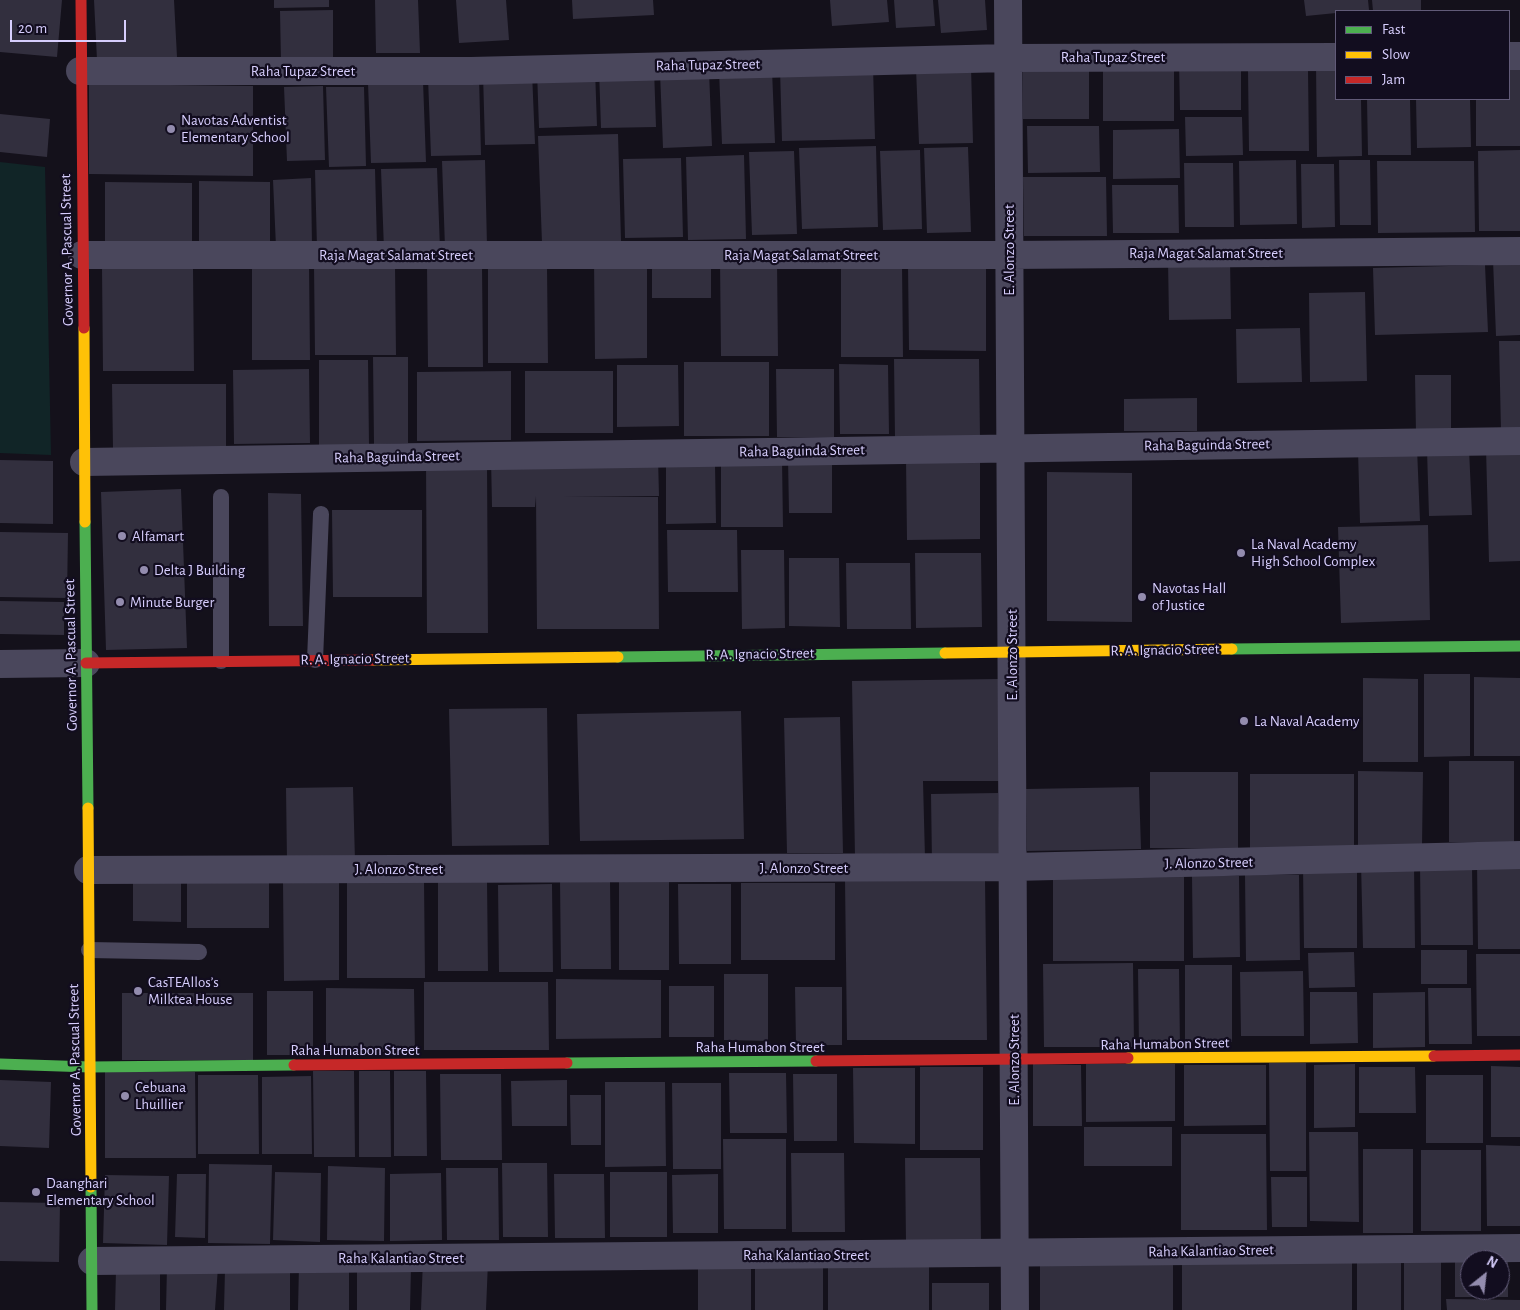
<!DOCTYPE html>
<html>
<head>
<meta charset="utf-8">
<style>
  body { margin:0 }
  #map { position:relative; width:1520px; height:1310px; overflow:hidden; background:#14111b; font-family:"Alegreya Sans",sans-serif }
  canvas { display:block }
  .legend { position:absolute; left:1335px; top:10px; width:175px; height:90px; box-sizing:border-box; background:#120d1f; border:1px solid #615a78; margin:0; padding:6px 9px; list-style:none; font-size:15px; color:#d7cefd }
  .legend li { display:flex; align-items:center; gap:10px; height:25px }
  .legend b { width:25px; border:1px solid #615a78 }
  .north { position:absolute; left:1460px; top:1250px; width:50px; height:50px; box-sizing:border-box; background:#120d1f; border:1px solid #615a78; border-radius:50%; rotate:29deg; font-size:14px; font-weight:700; line-height:20px; text-align:center; color:#d7cefd }
  .north::after { content:''; display:block; margin:auto; width:18px; height:22px; background:#938cae; clip-path:polygon(50% 0,100% 100%,50% 72%,0 100%) }
  .scale { position:absolute; left:10px; top:20px; width:116px; height:22px; box-sizing:border-box; border:2px solid #d7cefd; border-top:0; padding-left:6px; font-size:15px; line-height:18px; white-space:nowrap; color:#d7cefd; -webkit-text-stroke:4px #120d1f; paint-order:stroke }
</style>
</head>
<body>
<div id="map">
<canvas width="1520" height="1310"></canvas>
<ul class="legend">
<li><b style="height:6px;background:#4caf50"></b>Fast</li>
<li><b style="height:6px;background:#ffc107"></b>Slow</li>
<li><b style="height:6px;background:#c62828"></b>Jam</li>
</ul>
<div class="north">N</div>
<div class="scale">20 m</div>
</div>
<script>
const ctx = document.querySelector('canvas').getContext('2d');
ctx.lineJoin = 'round';
function paint(path, color) { ctx.fillStyle = color; ctx.fill(path, 'evenodd'); }
function stroke(path, color, width, dash) { ctx.strokeStyle = color; ctx.lineWidth = width; ctx.lineCap = dash ? 'butt' : 'round'; ctx.setLineDash(dash || []); ctx.stroke(path); }
function drawText(font, color, halo, rows, align = 'center') {
  ctx.font = font + ' "Alegreya Sans",sans-serif'; ctx.lineWidth = 4.5; ctx.setLineDash([]); ctx.textBaseline = 'middle'; ctx.strokeStyle = halo; ctx.fillStyle = color; for (const [text, x, y, turn = 0] of rows) {
    ctx.save(); ctx.translate(x, y); ctx.rotate((+turn || 0) * Math.PI / 180); ctx.textAlign = isNaN(turn) ? turn : align; if (halo) ctx.strokeText(text, 0, 0); ctx.fillText(text, 0, 0); ctx.restore();
  }
}
const green = new Path2D(`
  M0,162L45,167L51,455L0,453Z`);
const building = new Path2D(`
  M0,0H62L57,57L0,52Z
  M94,0H174L177,57L97,60Z
  M274,0H329V7L274,8Z
  M375,0H418L420,53H376Z
  M456,0H506L509,40L459,43Z
  M572,0H653L654,15L573,19Z
  M830,0H887L889,22L832,26Z
  M894,0H933L935,26L896,28Z
  M938,0H985L987,30L941,33Z
  M1304,0H1368L1369,10L1336,11V13L1306,16Z
  M1372,0H1421V11H1373Z
  M333,10V61L281,62L280,11Z
  M1241,60V110H1180L1179,61Z
  M1023,63H1089V119H1023Z
  M1316,64H1336V99H1361L1362,156L1317,157Z
  M873,66L875,139L782,141L780,68Z
  M971,66L973,143L919,144L916,68Z
  M1103,67H1174V121H1103Z
  M654,68L656,127L601,128L599,70Z
  M1509,68H1520V146H1476V99H1509Z
  M595,69L597,126L539,128L537,71Z
  M772,70L775,143L722,144L719,71Z
  M1248,70H1308L1309,151H1249Z
  M709,71L712,146L663,148L660,72Z
  M532,72L535,144L485,145L483,74Z
  M479,76L481,155L431,156L428,78Z
  M423,81L426,162L371,163L368,83Z
  M89,84L253,86V176L89,174Z
  M323,86L325,160L287,161L284,87Z
  M326,87H364L366,166L329,167Z
  M1367,99H1410L1411,155H1368Z
  M1416,99H1470L1471,147L1417,148Z
  M0,114L50,119L47,157L0,152Z
  M1185,117H1242L1243,155L1186,156Z
  M1027,126H1099L1100,172L1028,173Z
  M1179,129L1180,178L1113,179V130Z
  M618,134L621,241L542,243L538,136Z
  M876,146L878,227L802,229L799,148Z
  M968,147L971,232L927,233L924,148Z
  M920,150L922,229L883,230L880,151Z
  M1520,150V231H1479L1478,151Z
  M794,151L797,234L752,235L749,152Z
  M744,155L746,239L688,240L686,157Z
  M681,158L683,237L625,238L623,159Z
  M485,160L487,246L445,248L442,161Z
  M1296,160L1297,224L1240,225L1239,161Z
  M1339,160H1370L1371,225H1340Z
  M1377,161H1474L1475,232L1378,233Z
  M1184,163H1233L1234,227H1185Z
  M1301,164H1334L1335,227L1302,228Z
  M437,168L440,249L384,250L381,169Z
  M375,169L377,246L317,248L315,170Z
  M1023,177H1106L1107,236H1024Z
  M311,178L312,246L276,247L273,180Z
  M199,181L270,182V245L199,244Z
  M105,182L192,183V247L105,246Z
  M1112,185H1178L1179,233H1113Z
  M594,259H647V358L595,359Z
  M1230,259L1231,319L1169,320L1168,260Z
  M1520,259V335L1496,336L1493,260Z
  M720,260H777L778,356H721Z
  M652,262H711V298H652Z
  M841,263H902L903,357H841Z
  M309,264L310,360H252V265Z
  M986,264V351L909,350L908,265Z
  M314,265H395L396,355H315Z
  M482,265L483,367H428L427,266Z
  M1485,265L1488,332L1375,335L1373,268Z
  M488,266H547L548,363H488Z
  M102,268H193L194,371H103Z
  M1365,292L1367,381L1310,382L1309,293Z
  M1300,328L1302,382L1237,383L1236,329Z
  M1499,341H1520V430L1501,431Z
  M373,357H408V443L374,444Z
  M894,359H979L980,439H895Z
  M319,360H368L369,445H319Z
  M684,362H769V436H684Z
  M839,364L888,365L889,434H840Z
  M617,365H678L679,426L617,427Z
  M309,369L310,443L234,444L233,370Z
  M776,369H834V437H777Z
  M511,371V440L417,441V372Z
  M525,371H613V433H525Z
  M1415,375H1451V433L1416,434Z
  M112,384H226V449H113Z
  M1197,398V431H1124V399Z
  M1520,447V561L1489,562L1486,448Z
  M1417,448L1420,521L1360,523L1358,450Z
  M1469,449L1472,515L1429,516L1427,450Z
  M658,457L659,496L564,497H658L659,629H537L536,496L535,507H492L491,458Z
  M832,457V513H789L788,458Z
  M721,458H782L783,527H721Z
  M906,459H980V539L907,540Z
  M0,460L53,461V524L0,523Z
  M426,462L487,463L488,633H427Z
  M666,464H715L716,523L666,524Z
  M1047,472L1132,473V622L1047,621Z
  M181,489L187,648L106,650L101,492Z
  M268,493L301,494L303,626H269Z
  M332,510H422V597H333Z
  M1428,525L1430,620L1341,623L1338,527Z
  M667,530H737L738,592H668Z
  M0,532L68,533L67,598L0,597Z
  M741,550H784L785,628L742,629Z
  M915,553H981L982,627L916,628Z
  M789,558H839L840,627L789,626Z
  M846,563H910L911,629H847Z
  M0,601L64,602V635L0,634Z
  M1424,674H1470V756L1424,757Z
  M1474,677L1520,678V756H1474Z
  M1363,678L1418,679V762H1363Z
  M998,679L1001,781H923L925,858H855L852,681Z
  M547,708L549,845L452,846L449,709Z
  M741,711L744,839L580,841L577,714Z
  M840,717L843,853H787L784,718Z
  M1449,761H1514V842H1449Z
  M1358,771L1423,772L1422,847L1358,846Z
  M1150,772H1238V849L1150,848Z
  M1250,774H1354V855L1250,854Z
  M353,787L355,861L287,862L286,788Z
  M1139,787L1141,849L1027,851L1026,789Z
  M998,793L1000,863L932,864L931,794Z
  M1477,861H1520V949H1478Z
  M1361,863H1414L1415,948H1363Z
  M1303,865H1357V948H1304Z
  M1420,865H1472L1473,945H1421Z
  M133,874H181V922L133,921Z
  M1245,875H1299L1300,960L1246,961Z
  M1192,876H1239L1240,957L1193,958Z
  M187,877H269V928H187Z
  M1184,877V961H1053V878Z
  M985,879L987,1040H847L845,880Z
  M347,880H424L425,978H347Z
  M438,880H487L488,971H438Z
  M560,880H610L611,969H561Z
  M669,881V970H619V882Z
  M283,882H339V980L284,981Z
  M741,883H835V960H741Z
  M552,884L553,972H499L498,885Z
  M678,884H731V964H679Z
  M1421,950H1467V984H1421Z
  M1354,952L1355,987L1309,988L1308,953Z
  M1476,954H1520V1036H1477Z
  M1133,963L1134,1047H1044L1043,964Z
  M1185,965H1232V1042L1185,1043Z
  M1138,969H1179L1180,1048H1139Z
  M1303,971L1304,1036H1241L1240,972Z
  M724,974H768V1041L724,1040Z
  M556,979L661,980V1038L556,1039Z
  M424,982H548L549,1050H424Z
  M669,986H714V1037H669Z
  M795,987H842V1045H796Z
  M326,988L414,989L415,1052H326Z
  M1428,988H1471L1472,1044H1429Z
  M267,991H313V1055H267Z
  M1310,992H1357L1358,1043L1310,1044Z
  M1425,992V1047L1373,1048V993Z
  M122,993H253V1060H122Z
  M1269,1063H1306V1171H1270Z
  M1033,1064L1081,1065L1082,1126H1033Z
  M1086,1064H1175V1121L1086,1122Z
  M1355,1064V1127L1314,1128V1065Z
  M1184,1065H1266V1125L1184,1126Z
  M1491,1066L1520,1067V1137H1491Z
  M920,1067H983V1150H920Z
  M1359,1067H1415L1416,1113H1359Z
  M853,1068H915V1144L854,1143Z
  M313,1071H354L355,1157H314Z
  M359,1071H390L391,1157H359Z
  M394,1071H426L427,1156H394Z
  M105,1072H195L196,1158H105Z
  M729,1073H786L787,1133H730Z
  M440,1074H501L502,1160H441Z
  M793,1074H837V1141H794Z
  M198,1075H258L259,1154H198Z
  M1426,1075H1483V1143H1426Z
  M311,1076L312,1154H262V1077Z
  M0,1080L51,1082L49,1148L0,1146Z
  M567,1080V1126H512L511,1081Z
  M605,1082H665L666,1166L605,1167Z
  M672,1083H721V1169H673Z
  M570,1095H601V1145H571Z
  M1084,1127H1172V1166H1084Z
  M1309,1132H1358L1359,1222L1310,1221Z
  M1181,1134H1266L1267,1230H1181Z
  M723,1139H786V1229H724Z
  M1486,1145L1520,1146V1226H1487Z
  M1363,1149H1413V1233H1363Z
  M1421,1150H1481V1231H1421Z
  M791,1153H844L845,1232H792Z
  M905,1158H980L981,1243H906Z
  M502,1163H547L548,1237H503Z
  M209,1164L272,1165L270,1244L208,1243Z
  M328,1166L385,1168L384,1241L327,1240Z
  M446,1168H498L499,1240H447Z
  M275,1172L321,1173L320,1242L273,1240Z
  M610,1172H667V1237H610Z
  M441,1173L442,1240L390,1241V1174Z
  M177,1174H206L205,1238L175,1237Z
  M554,1174H604L605,1238H555Z
  M718,1174V1233H673L672,1175Z
  M105,1175L169,1176L167,1245L103,1243Z
  M1271,1177H1307V1227H1272Z
  M0,1202L60,1203L59,1262L0,1261Z
  M1182,1253L1352,1254V1310H1182Z
  M1040,1255H1173V1310H1040Z
  M1357,1257H1401V1310H1357Z
  M755,1259H823V1310H755Z
  M423,1260L488,1262L486,1310H421Z
  M828,1260H929V1310H828Z
  M698,1261H751V1310H698Z
  M1404,1261H1441V1310H1404Z
  M1455,1262H1470V1290H1500V1262H1508V1297H1455Z
  M299,1265L349,1266V1310H298Z
  M167,1266L218,1267L215,1310H166Z
  M357,1266L411,1267L410,1310H357Z
  M225,1269L290,1270V1310H224Z
  M116,1270L160,1271V1310H115Z
  M932,1283H989V1310H932Z
  M1446,1299L1520,1300V1310H1447Z`);
const lane = new Path2D(`
  M315,660L321,514
  M221,661V497
  M89,950L199,952`);
const street = new Path2D(`
  M1008,0L1015,1310
  M1509,56H1520
  M80,71H471L1008,58L1336,57
  M82,255H1009L1520,251
  M84,462L1520,441
  M0,664L86,663
  M88,870L1013,867L1520,855
  M92,1261L1520,1248`);
const fast = new Path2D(`
  M85,522L88,808
  M1232,649L1520,646
  M618,657L945,653
  M567,1063L816,1061
  M0,1064L90,1067L294,1065
  M91,1187L92,1310`);
const slow = new Path2D(`
  M84,328L85,522
  M945,653L1232,649
  M373,660L618,657
  M88,808L91,1187
  M1128,1058L1434,1056`);
const jam = new Path2D(`
  M81,0L84,328
  M86,663L373,660
  M1434,1056L1520,1055
  M816,1061L1128,1058
  M294,1065L567,1063`);
const markers = [
  [171,129,5,"#938cae"],
  [122,536,5,"#938cae"],
  [1241,553,5,"#938cae"],
  [144,570,5,"#938cae"],
  [1142,597,5,"#938cae"],
  [120,602,5,"#938cae"],
  [1244,721,5,"#938cae"],
  [138,991,5,"#938cae"],
  [125,1096,5,"#938cae"],
  [36,1192,5,"#938cae"]
];
const streetNames = [
  ["Raha Tupaz Street",1113,57],
  ["Raha Tupaz Street",708,65,-1],
  ["Raha Tupaz Street",303,71],
  ["Governor A. Pascual Street",67,250,-91],
  ["E. Alonzo Street",1009,250,-90],
  ["Raja Magat Salamat Street",1206,253],
  ["Raja Magat Salamat Street",396,255],
  ["Raja Magat Salamat Street",801,255],
  ["Raha Baguinda Street",1207,445,-1],
  ["Raha Baguinda Street",802,451,-1],
  ["Raha Baguinda Street",397,457,-1],
  ["R. A. Ignacio Street",1165,650,-1],
  ["R. A. Ignacio Street",760,654,-1],
  ["Governor A. Pascual Street",71,655,-91],
  ["E. Alonzo Street",1012,655,-90],
  ["R. A. Ignacio Street",355,659,-1],
  ["J. Alonzo Street",1209,863,-1],
  ["J. Alonzo Street",804,868],
  ["J. Alonzo Street",399,869],
  ["Raha Humabon Street",1165,1044,-1],
  ["Raha Humabon Street",760,1047],
  ["Raha Humabon Street",355,1050],
  ["Governor A. Pascual Street",75,1060,-91],
  ["E. Alonzo Street",1014,1060,-90],
  ["Raha Kalantiao Street",1211,1251,-1],
  ["Raha Kalantiao Street",806,1255],
  ["Raha Kalantiao Street",401,1258]
];
const poiNames = [
  ["Navotas Adventist",181,120],
  ["Elementary School",181,137],
  ["Alfamart",132,536],
  ["La Naval Academy",1251,544],
  ["High School Complex",1251,561],
  ["Delta J Building",154,570],
  ["Navotas Hall",1152,588],
  ["of Justice",1152,605],
  ["Minute Burger",130,602],
  ["La Naval Academy",1254,721],
  ["CasTEAllos’s",148,982],
  ["Milktea House",148,999],
  ["Cebuana",135,1087],
  ["Lhuillier",135,1104],
  ["Daanghari",46,1183],
  ["Elementary School",46,1200]
];
paint(green, '#112527');
paint(building, '#322f3e');
stroke(lane, '#4a475c', 16);
stroke(street, '#4a475c', 28);
stroke(fast, '#4caf50', 11);
stroke(slow, '#ffc107', 11);
stroke(jam, '#c62828', 11);
for (const [x, y, r, color] of markers) { const dot = new Path2D(); dot.arc(x, y, r, 0, 2 * Math.PI); ctx.fillStyle = color; ctx.fill(dot); stroke(dot, '#120d1f', 2); }
drawText('15px', '#d7cefd', '#120d1f', streetNames);
drawText('15px', '#d7cefd', '#120d1f', poiNames, 'left');
</script>
</body>
</html>
